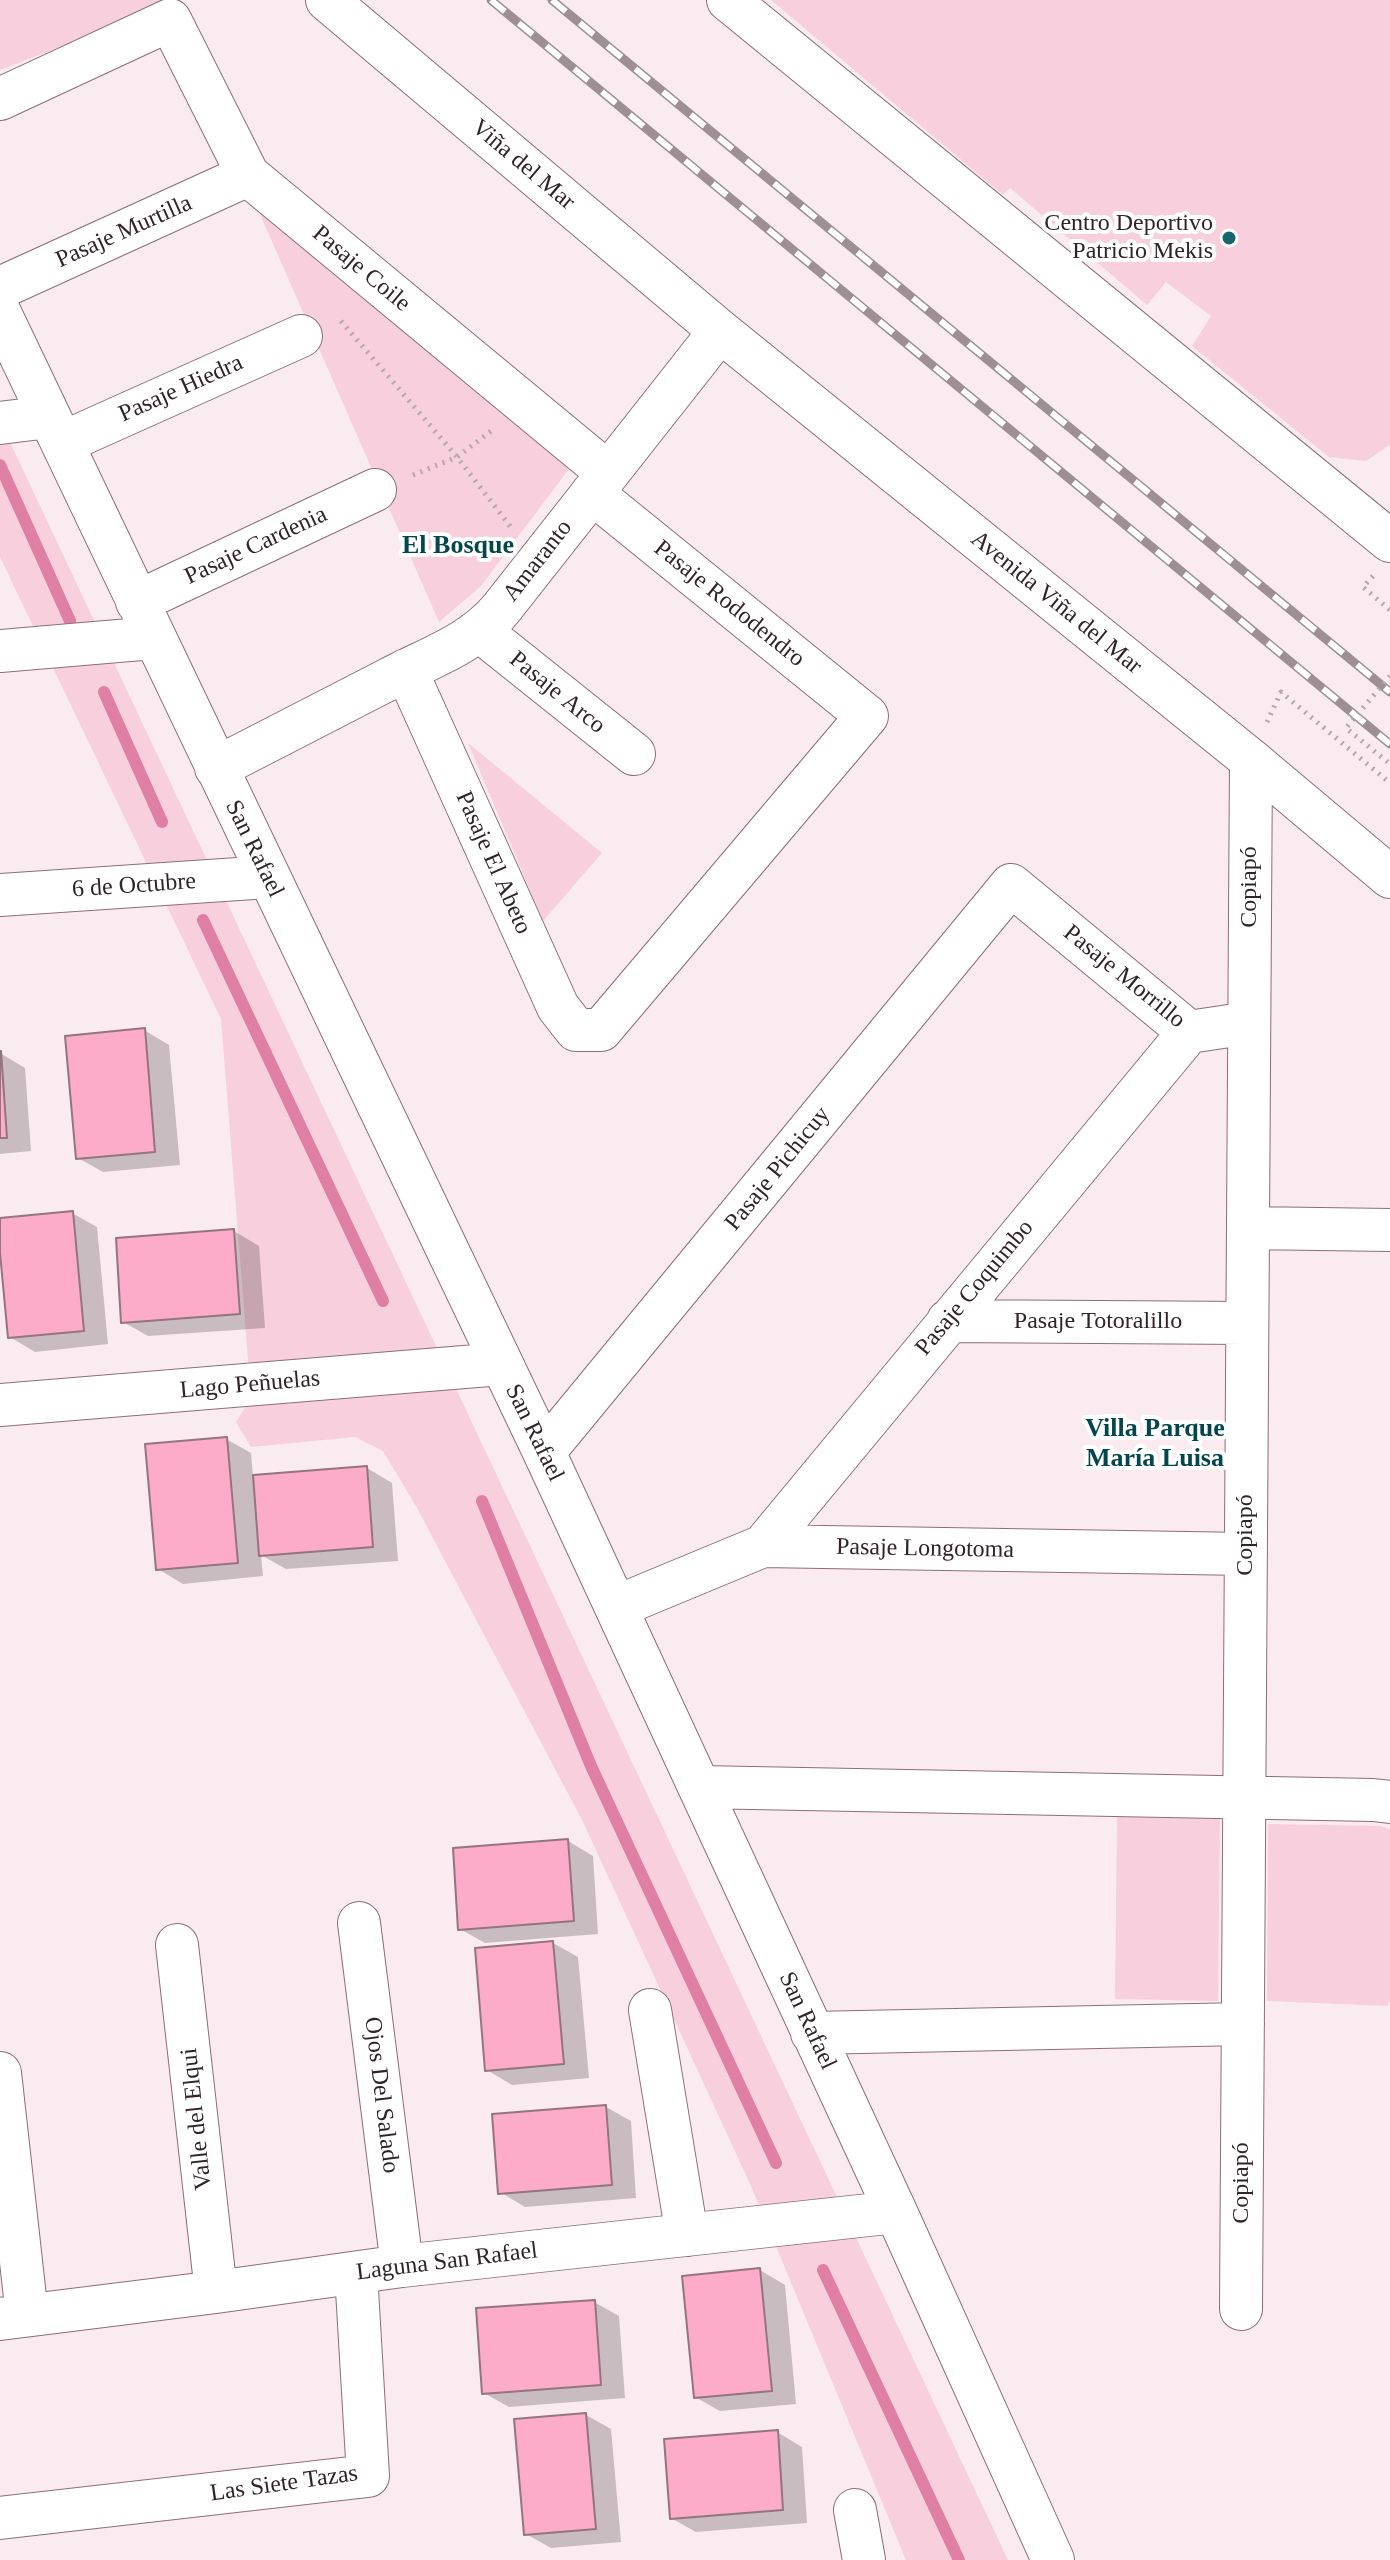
<!DOCTYPE html>
<html>
<head>
<meta charset="utf-8">
<style>
  body { margin:0 }
  canvas { display:block; background:#faebf0 }
</style>
</head>
<body>
<canvas width="1390" height="2560"></canvas>
<script>
const ctx = document.querySelector('canvas').getContext('2d');
ctx.lineJoin = 'round';
function paint(path, color) { ctx.fillStyle = color; ctx.fill(path, 'evenodd'); }
function stroke(path, color, width, dash) { ctx.strokeStyle = color; ctx.lineWidth = width; ctx.lineCap = dash ? 'butt' : 'round'; ctx.setLineDash(dash || []); ctx.stroke(path); }
function drawText(font, color, halo, rows, align = 'center') {
  ctx.font = font + ' Georgia,serif'; ctx.lineWidth = 8; ctx.setLineDash([]); ctx.textBaseline = 'middle'; ctx.strokeStyle = halo; ctx.fillStyle = color; for (const [text, x, y, turn = 0] of rows) {
    ctx.save(); ctx.translate(x, y); ctx.rotate((+turn || 0) * Math.PI / 180); ctx.textAlign = isNaN(turn) ? turn : align; if (halo) ctx.strokeText(text, 0, 0); ctx.fillText(text, 0, 0); ctx.restore();
  }
}
const green = new Path2D(`
  M0,0H181L0,70Z
  M771,0H1390V445L1366,461L1329,457L1192,346L1211,316L1166,282L1147,305L1010,188L1003,195Z
  M259,212L572,465L481,586L439,622Z
  M0,421L1008,2560H906L751,2186L582,1820L417,1508L383,1451L355,1437L251,1447L236,1422L251,1398L221,1019L0,557Z
  M468,743L602,853L543,921Z
  M1117,1817L1220,1818L1218,2001L1115,1999Z
  M1268,1824L1381,1826L1390,1829V2001L1387,2006L1267,2001Z`);
const shadow = new Path2D(`
  M144,1030L169,1045L180,1165L103,1172L78,1158Z
  M0,1053L25,1068L31,1151L0,1154Z
  M72,1213L97,1227L108,1344L35,1352L10,1337L0,1220Z
  M234,1231L259,1246L265,1328L148,1336L123,1322Z
  M226,1439L251,1453L253,1477L367,1468L392,1483L398,1561L286,1569L261,1555L263,1576L183,1584L158,1569Z
  M568,1841L593,1856L598,1934L485,1943L460,1929Z
  M553,1943L578,1957L589,2078L512,2085L487,2070Z
  M606,2107L631,2121L636,2198L525,2207L500,2192Z
  M760,2270L785,2285L796,2404L720,2411L695,2397Z
  M594,2302L619,2316L625,2398L509,2407L484,2393Z
  M586,2415L611,2429L621,2542L551,2548L526,2534Z
  M777,2432L802,2447L807,2523L696,2532L671,2518Z`);
const stream = new Path2D(`
  M0,465L70,621
  M104,692L162,822
  M203,920L383,1301
  M482,1501L591,1766L776,2163
  M823,2270L959,2560`);
const building = new Path2D(`
  M145,1028L155,1152L76,1159L65,1036Z
  M1,1051L7,1138H0V1051Z
  M73,1211L84,1331L8,1338L0,1253V1218Z
  M234,1229L240,1314L121,1323L116,1238Z
  M227,1437L238,1563L156,1570L145,1444Z
  M367,1466L373,1547L259,1556L253,1475Z
  M568,1839L574,1921L458,1930L453,1848Z
  M553,1941L564,2064L485,2071L475,1948Z
  M606,2105L612,2185L498,2194L492,2114Z
  M760,2268L772,2391L694,2398L682,2276Z
  M595,2300L601,2385L482,2394L476,2308Z
  M586,2413L596,2529L524,2535L514,2419Z
  M778,2430L783,2510L670,2519L664,2439Z`);
const path = new Path2D(`
  M341,321L457,457L513,530
  M413,475L457,457L491,431
  M1373,576L1363,587L1390,610
  M1267,722L1281,692L1390,783`);
const minor = new Path2D(`
  M327,0L720,331L1251,760L1390,877
  M728,0L1390,541
  M0,99L170,20L248,175L608,473
  M0,288L248,175
  M0,313L544,1452L896,2212L1053,2560
  M0,423L49,417
  M62,443L301,336
  M137,602L375,490
  M480,631L634,754
  M0,651L153,638
  M406,670L558,1007L576,1030H601L867,716L592,493
  M216,768C273,739 330,709 387,680C428,658 471,645 501,609L720,331
  M0,895L268,877
  M1248,1228L1390,1230
  M948,1321L1247,1323
  M0,1405L501,1364
  M544,1452L1011,885L1189,1032L1249,1023
  M763,1546L1189,1032
  M616,1607L763,1546L1246,1554
  M700,1787L1373,1800L1390,1802
  M359,1923L402,2266
  M177,1945L216,2292
  M650,2010L687,2235
  M812,2033L1243,2024
  M0,2073L27,2315
  M1241,2309L1251,760
  M0,2319L216,2292L402,2266L896,2212
  M855,2510L864,2560
  M0,2518L368,2476L356,2273`);
const rail = new Path2D(`
  M491,0L1390,744
  M552,0L1390,692`);
const pathBridge = new Path2D(`
  M1390,676L1346,728L1390,764`);
const markers = [
  [1229,238,8,"#18656d"]
];
const streetNames = [
  ["Viña del Mar",523,165,40],
  ["Pasaje Murtilla",124,232,-24],
  ["Pasaje Coile",361,269,40],
  ["Pasaje Hiedra",181,389,-24],
  ["Pasaje Cardenia",256,546,-25],
  ["Amaranto",538,561,-52],
  ["Avenida Viña del Mar",1056,603,39],
  ["Pasaje Rododendro",729,604,39],
  ["Pasaje Arco",557,693,39],
  ["San Rafael",254,849,64],
  ["Pasaje El Abeto",493,863,66],
  ["6 de Octubre",134,886,-4],
  ["Copiapó",1250,887,-90],
  ["Pasaje Morrillo",1124,977,39],
  ["Pasaje Pichicuy",778,1169,-51],
  ["Pasaje Coquimbo",975,1288,-50],
  ["Pasaje Totoralillo",1098,1322],
  ["Lago Peñuelas",250,1385,-5],
  ["San Rafael",534,1433,64],
  ["Copiapó",1246,1535,-90],
  ["Pasaje Longotoma",925,1549,1],
  ["San Rafael",807,2021,65],
  ["Ojos Del Salado",381,2095,83],
  ["Valle del Elqui",197,2119,-96],
  ["Copiapó",1242,2183,-90],
  ["Laguna San Rafael",447,2262,-7],
  ["Las Siete Tazas",284,2484,-8]
];
const poiNames = [
  ["Centro Deportivo",1213,224],
  ["Patricio Mekis",1213,252]
];
const neighbourhoodNames = [
  ["El Bosque",458,546],
  ["Villa Parque",1155,1429],
  ["María Luisa",1155,1459]
];
paint(green, '#f8cfdc');
paint(shadow, '#0003');
stroke(stream, '#e07fa4', 12);
paint(building, '#fcabc8');
stroke(building, '#94747f', 2);
stroke(minor, '#8d6d78', 44);
stroke(path, '#b6a7ac', 5, [2, 6]);
stroke(minor, '#fff', 42);
stroke(rail, '#9d8f93', 9);
stroke(rail, '#fff', 6, [18]);
stroke(pathBridge, '#b6a7ac', 5, [2, 6]);
for (const [x, y, r, color] of markers) { const dot = new Path2D(); dot.arc(x, y, r, 0, 2 * Math.PI); ctx.fillStyle = color; ctx.fill(dot); stroke(dot, '#fff', 3); }
drawText('24px', '#312428', '#fff', streetNames);
drawText('24px', '#312428', '#fff', poiNames, 'right');
drawText('bold 26px', '#04464d', '#fff', neighbourhoodNames);
</script>
</body>
</html>
